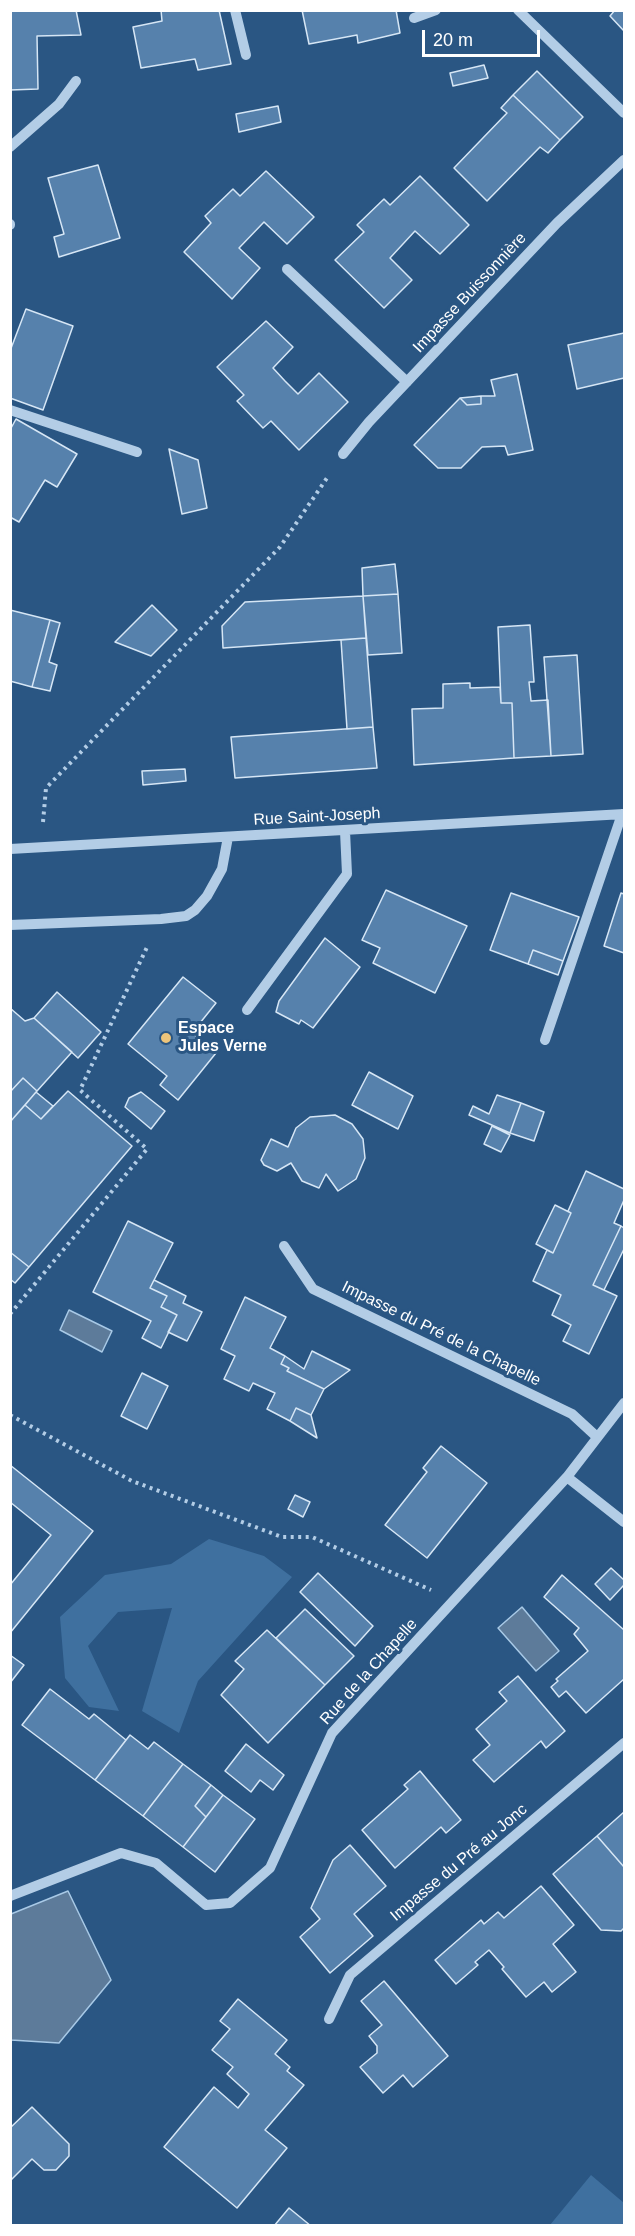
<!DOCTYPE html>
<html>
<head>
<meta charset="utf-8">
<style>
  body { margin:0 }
  #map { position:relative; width:635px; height:2236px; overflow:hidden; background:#2a5683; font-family:Arial,sans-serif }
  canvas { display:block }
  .frame { position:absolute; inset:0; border:12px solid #fff; pointer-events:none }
  .scale { position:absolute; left:422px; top:30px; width:118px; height:27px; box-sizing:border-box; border:3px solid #fff; border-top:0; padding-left:8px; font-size:18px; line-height:21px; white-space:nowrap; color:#fff; -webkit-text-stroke:4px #2a5683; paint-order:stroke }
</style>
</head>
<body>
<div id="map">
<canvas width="635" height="2236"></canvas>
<div class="frame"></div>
<div class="scale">20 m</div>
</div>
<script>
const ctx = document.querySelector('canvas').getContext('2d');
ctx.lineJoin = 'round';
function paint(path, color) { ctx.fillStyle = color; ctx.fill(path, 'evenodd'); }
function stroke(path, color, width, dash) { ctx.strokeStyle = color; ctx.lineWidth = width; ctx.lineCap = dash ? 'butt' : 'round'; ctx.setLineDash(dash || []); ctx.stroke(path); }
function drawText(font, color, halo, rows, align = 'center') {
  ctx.font = font + ' Arial,sans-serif'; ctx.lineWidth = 6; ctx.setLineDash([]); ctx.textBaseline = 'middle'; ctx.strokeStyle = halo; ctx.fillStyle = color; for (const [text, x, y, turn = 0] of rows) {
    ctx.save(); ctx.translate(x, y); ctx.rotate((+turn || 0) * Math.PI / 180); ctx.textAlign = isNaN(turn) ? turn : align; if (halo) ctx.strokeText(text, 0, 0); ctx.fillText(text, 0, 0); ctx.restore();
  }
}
const green = new Path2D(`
  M209,1539L264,1556L292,1577L198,1681L179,1733L142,1711L172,1608L118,1612L88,1646L119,1711L89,1707L65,1678L60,1617L105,1575L171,1564Z
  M591,2175L624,2203V2225H550Z`);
const water = new Path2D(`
  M69,1310L112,1331L102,1352L60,1330Z
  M522,1607L559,1651L536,1671L498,1628Z
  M68,1891L111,1980L59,2043L11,2040V1914Z`);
const building = new Path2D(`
  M10,10H76L81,35L37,36L38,89L10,90Z
  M161,10H219L231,64L198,70L195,59L141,68L133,27L162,21Z
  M302,10H396L400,33L358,43L357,35L309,44Z
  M615,10H624V31L610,16Z
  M484,65L488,78L453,86L450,73Z
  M537,71L583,117L560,140L513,95Z
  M513,95L560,140L548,153L540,147L487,201L454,168L507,113L501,108Z
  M278,106L281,122L239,132L236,114Z
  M98,165L120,238L59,257L54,237L64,234L48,178Z
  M266,171L314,217L287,244L264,222L239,248L260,268L232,299L184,252L211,223L205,216L233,189L240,196Z
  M420,176L469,225L440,254L415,231L390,258L412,280L384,308L335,260L364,232L357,225L384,199L390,205Z
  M26,309L73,326L43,410L10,398V351Z
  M266,321L293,347L273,368L285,381L298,394L319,373L348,402L299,450L271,421L263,428L237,401L244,395L217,367Z
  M624,333V378L577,389L568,345Z
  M517,374L533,450L508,455L505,446L482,447L461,468H438L414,445L460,398L467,405L481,404V396H495L491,380Z
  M481,396V404L467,405L460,398Z
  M16,419L77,454L57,487L45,480L19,522L10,517V430Z
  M169,449L198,460L207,508L182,514Z
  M395,564L398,594L363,596L362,568Z
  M398,594L402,653L368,655L363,596Z
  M363,596L366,638L223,648L222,626L245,602Z
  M152,605L177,630L151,656L115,642Z
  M10,610L50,620L32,687L10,681Z
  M50,620L60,623L49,662L57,665L50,691L32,687Z
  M530,625L534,682H529L531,701L548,700L551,756L514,758L512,703H501L498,627Z
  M366,638L373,727L347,729L341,640Z
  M577,655L583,754L551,756L544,657Z
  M470,683V688L500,687L501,703H512L514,758L414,765L412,709L443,708V684Z
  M373,727L377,768L235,778L231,737Z
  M185,769L186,781L143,785L142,771Z
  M386,890L467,926L435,993L373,963L380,948L362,940Z
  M511,893L579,917L563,961L533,950L528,964L490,950Z
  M621,893L624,894V953L604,946Z
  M325,938L360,967L313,1028L301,1020L299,1024L276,1012L279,1001Z
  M533,950L563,961L558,975L528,964Z
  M183,977L216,1003L192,1033L216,1053L178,1100L160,1085L167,1076L128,1044Z
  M57,992L101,1032L78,1058L34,1018Z
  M10,1008L25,1021L34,1018L72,1052L37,1091L23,1078L10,1092Z
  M369,1072L413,1096L398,1129L352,1105Z
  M23,1078L37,1091L10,1122V1092Z
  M68,1091L132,1146L29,1267L10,1252V1122L25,1105L41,1119Z
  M36,1092L53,1106L41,1119L25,1105Z
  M141,1092L165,1111L151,1129L125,1107L129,1098Z
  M497,1095L521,1103L510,1133L469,1115L473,1106L489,1114Z
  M521,1103L544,1112L534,1141L510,1133Z
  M335,1115L352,1124L363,1139L365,1158L356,1179L338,1191L326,1174L319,1188L302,1181L291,1163L277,1171L264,1165L261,1160L271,1139L288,1147L296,1128L310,1117Z
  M492,1126L510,1135L501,1152L484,1144Z
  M586,1171L624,1189V1200L614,1223L621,1226L593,1285L617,1296L589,1354L563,1341L571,1325L552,1315L561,1295L533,1281L547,1250L553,1253L571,1213L568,1211Z
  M555,1205L571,1213L553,1253L536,1244Z
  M128,1221L173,1243L150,1288L167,1296L161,1307L177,1315L161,1348L142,1338L151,1321L93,1292Z
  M621,1226L624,1228V1249L604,1290L593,1285Z
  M10,1252L29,1267L15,1283L10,1279Z
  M154,1280L186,1296L183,1303L202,1312L187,1341L168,1332L177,1315L161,1307L167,1296L150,1288Z
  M245,1297L286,1317L270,1348L285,1356L281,1364L289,1368L287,1371L324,1389L311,1415L296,1408L290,1421L267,1409L275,1393L253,1383L249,1391L224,1379L235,1356L221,1349Z
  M312,1351L350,1370L324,1389L287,1371L289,1368L281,1364L285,1356L304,1369Z
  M142,1373L168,1386L147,1429L121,1416Z
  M296,1408L311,1415L317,1438L290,1421Z
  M441,1446L487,1483L427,1558L385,1525L427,1472L423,1468Z
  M10,1465L93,1531L10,1633V1585L51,1535L10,1502Z
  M295,1495L310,1502L303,1517L288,1509Z
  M611,1568L624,1580V1585L610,1600L595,1584Z
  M318,1573L373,1626L355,1646L300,1592Z
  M562,1575L624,1630V1679L586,1713L566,1691L559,1697L551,1687L558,1681L556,1679L588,1651L574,1634L579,1628L544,1597Z
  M305,1609L354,1656L325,1685L276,1638Z
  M267,1630L325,1685L268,1743L221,1695L244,1669L235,1661Z
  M10,1655L24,1665L10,1683Z
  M518,1676L565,1731L546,1748L541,1741L494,1782L473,1760L490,1745L476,1729L507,1701L499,1692Z
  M50,1689L89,1719L94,1714L126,1740L95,1780L22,1725Z
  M130,1735L148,1749L154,1742L183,1764L143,1816L95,1780Z
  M246,1744L284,1775L273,1790L260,1780L251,1792L225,1771Z
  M183,1764L211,1785L195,1806L206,1817L183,1847L143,1816Z
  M420,1771L461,1820L446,1833L441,1827L395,1868L362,1830L408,1789L404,1785Z
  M211,1785L223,1795L206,1817L195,1806Z
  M223,1795L255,1819L215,1872L183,1847Z
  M624,1812V1867L597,1836Z
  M597,1836L624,1867V1928L621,1931L601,1930L553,1874Z
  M350,1845L386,1886L354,1914L373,1936L330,1973L300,1937L320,1919L311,1908L333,1860Z
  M541,1886L574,1925L553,1944L576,1972L552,1992L544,1982L526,1997L502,1969L504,1967L489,1950L475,1962L478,1965L456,1984L435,1960L481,1920L484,1924L498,1912L504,1918Z
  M384,1981L448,2056L413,2087L403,2075L383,2093L360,2067L377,2053V2046L369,2036L382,2025L361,2001Z
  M238,1999L287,2040L275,2054L290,2067L287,2071L304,2085L265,2130L287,2148L237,2208L164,2147L214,2087L238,2108L249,2094L227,2074L233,2067L212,2050L230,2029L220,2021Z
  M32,2107L69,2144V2156L56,2170H44L32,2159L10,2181V2128Z
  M289,2208L311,2226H274Z`);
const path = new Path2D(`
  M43,822L46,788L280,547L329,475
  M10,1314L147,1149L80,1090L148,945
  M10,1415L132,1481L282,1537H312L431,1590`);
const minor = new Path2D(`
  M235,10L246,55
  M518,10L624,113
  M414,18L436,10
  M10,147L59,104L76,81
  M10,224V225
  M287,269L407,382
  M10,410L137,452
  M343,454L369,422L557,223L624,160
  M10,849L624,814
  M10,925L161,919L186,916L195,910L207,896L222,869L228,837
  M247,1010L347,874L345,831
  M545,1040L622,814
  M284,1246L313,1289L572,1414L597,1437
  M567,1477L624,1522
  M10,1896L121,1853L156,1863L206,1905L230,1903L270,1868L332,1733L567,1477L624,1403
  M329,2019L350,1975L624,1743`);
const markers = [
  [166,1038,6,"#edc57b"]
];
const streetNames = [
  ["Impasse Buissonnière",470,293,-47],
  ["Rue Saint-Joseph",317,817,-3],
  ["Impasse du Pré de la Chapelle",441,1334,26],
  ["Rue de la Chapelle",369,1672,-48],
  ["Impasse du Pré au Jonc",459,1863,-40]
];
const poiNames = [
  ["Espace",178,1029],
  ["Jules Verne",178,1047]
];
paint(green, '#3f709f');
paint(water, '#5d7b9a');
stroke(water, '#a8c9e6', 1.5);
paint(building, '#5681ac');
stroke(building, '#d6e6f5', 1.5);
stroke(path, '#b3cde6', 4, [3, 4.5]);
stroke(minor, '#b3cde6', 10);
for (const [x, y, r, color] of markers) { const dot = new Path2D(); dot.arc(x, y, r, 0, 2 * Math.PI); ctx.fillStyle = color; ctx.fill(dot); stroke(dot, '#2a5683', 2); }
drawText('16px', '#fff', '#2a5683', streetNames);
drawText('bold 16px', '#fff', '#2a5683', poiNames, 'left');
</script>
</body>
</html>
